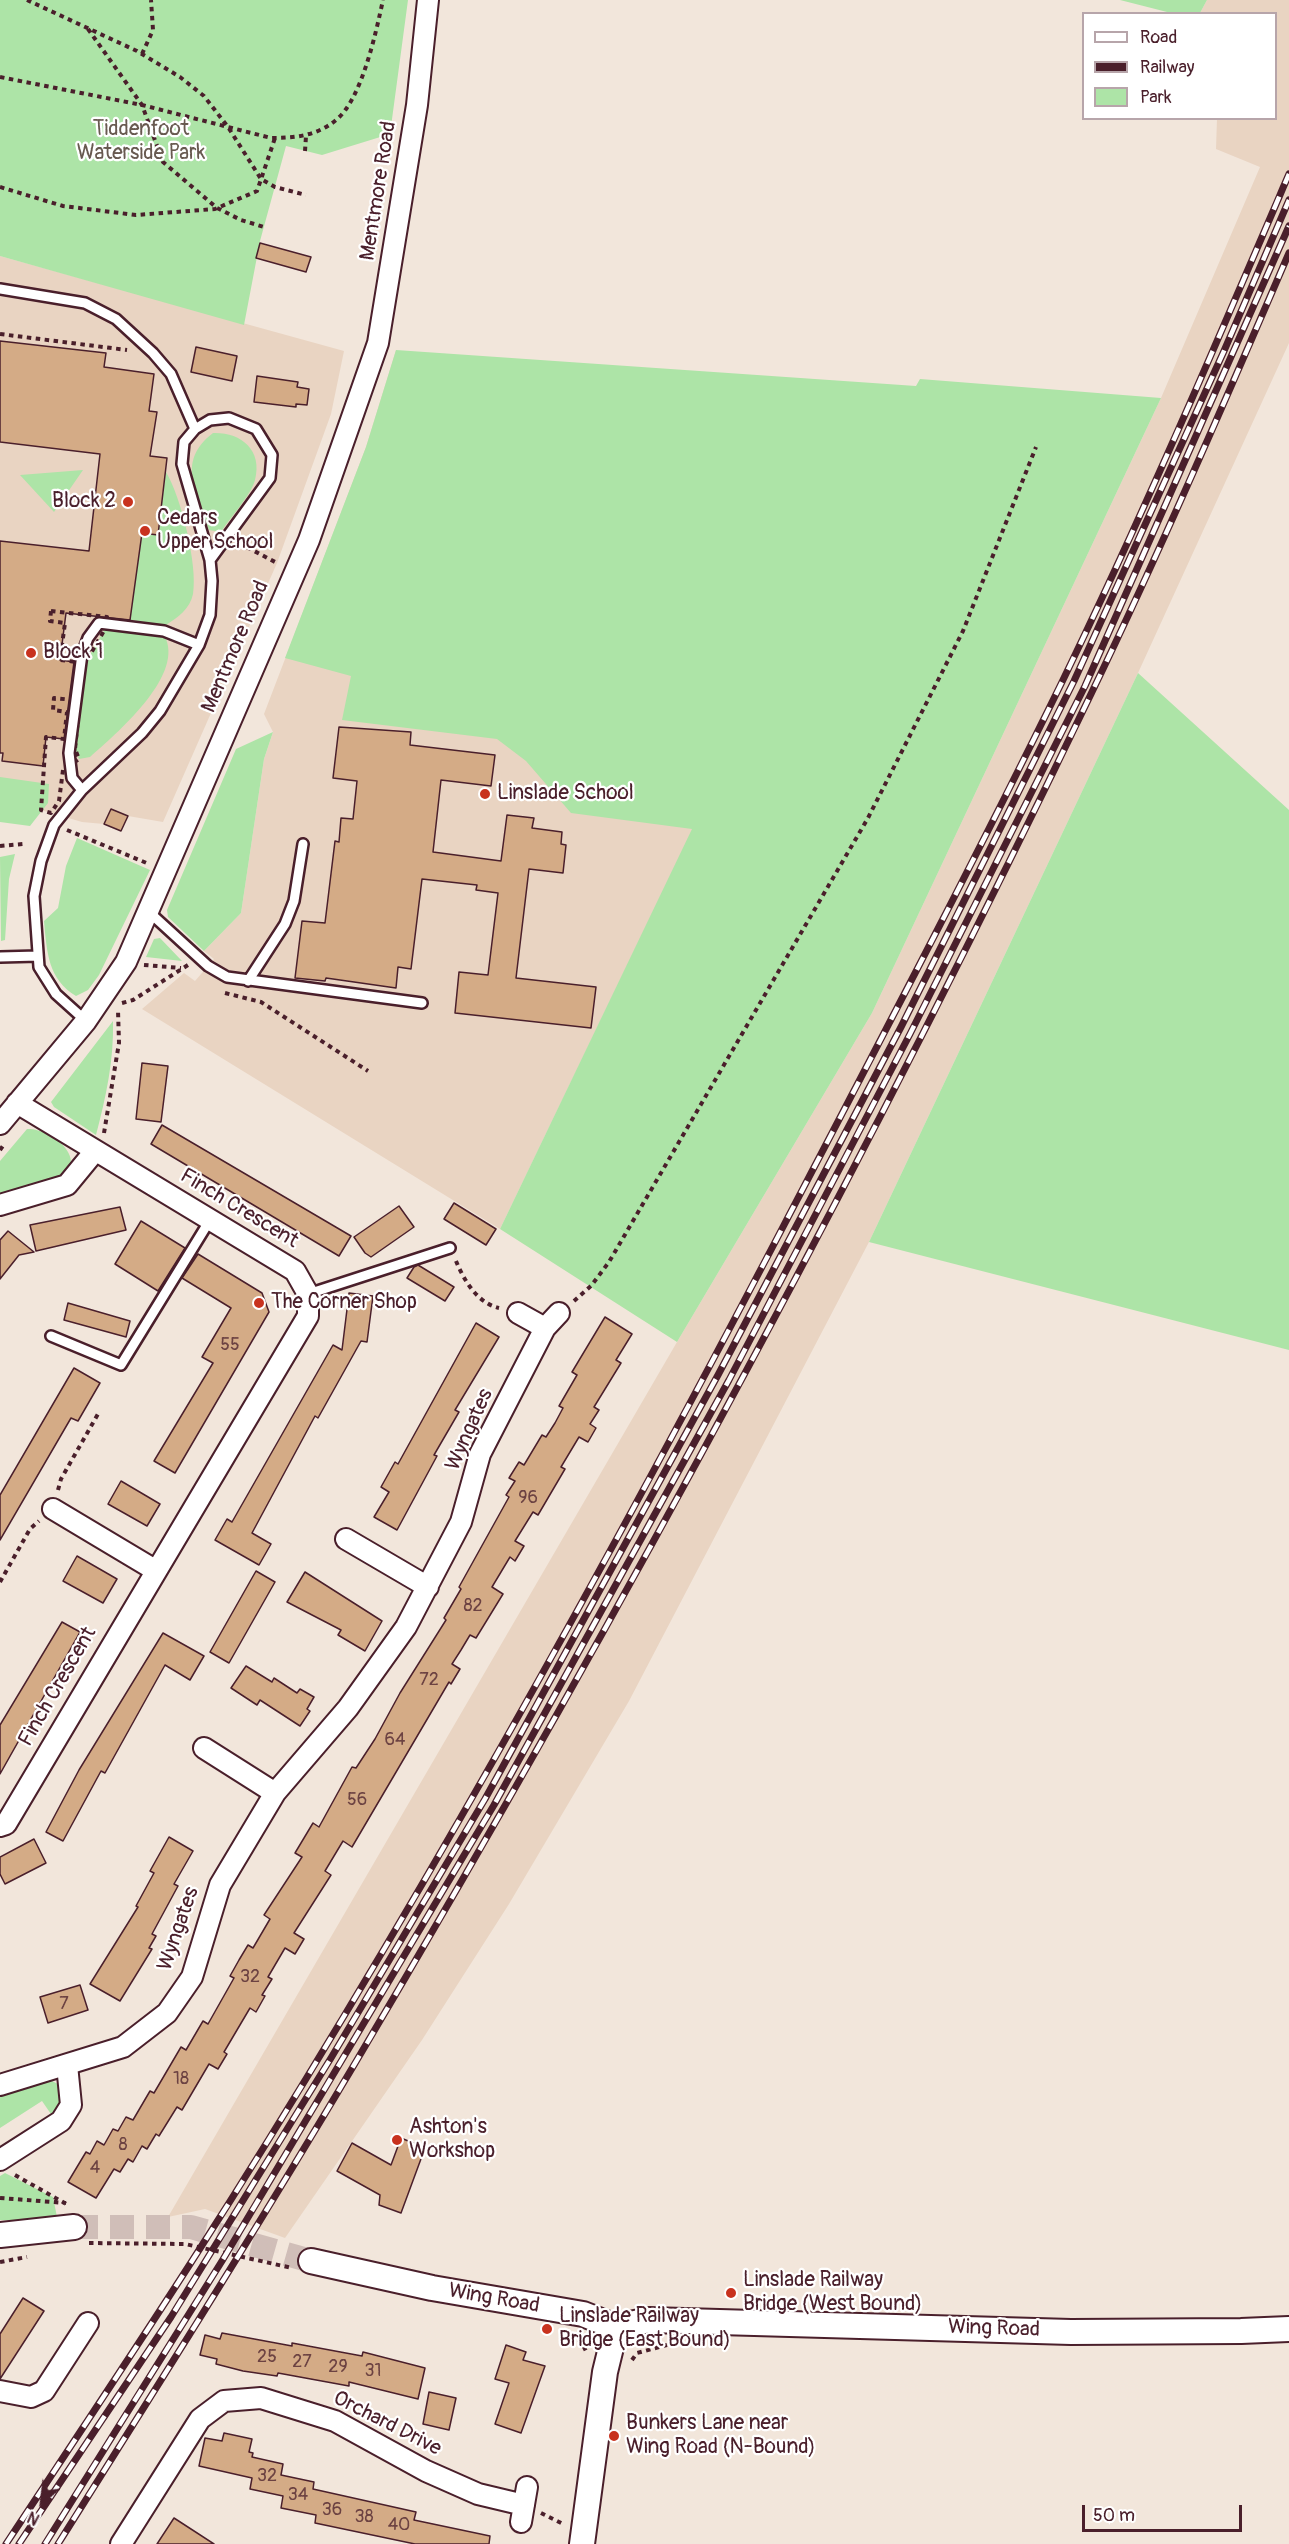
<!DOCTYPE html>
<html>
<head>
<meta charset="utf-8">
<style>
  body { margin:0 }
  #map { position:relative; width:1289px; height:2544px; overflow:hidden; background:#f2e6db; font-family:Pangolin,sans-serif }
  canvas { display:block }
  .legend { position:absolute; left:1082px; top:12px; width:195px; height:108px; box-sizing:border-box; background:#fff; border:2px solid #b7a5aa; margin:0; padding:8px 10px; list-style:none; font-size:18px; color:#4a1f2b }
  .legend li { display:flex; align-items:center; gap:12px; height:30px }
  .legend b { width:30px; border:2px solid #b7a5aa }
  .north { position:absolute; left:12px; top:2472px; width:60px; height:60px; -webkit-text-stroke:4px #fff; paint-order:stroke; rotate:208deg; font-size:16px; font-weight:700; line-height:24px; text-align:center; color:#4a1f2b }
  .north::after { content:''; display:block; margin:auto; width:21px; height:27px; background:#4a1f2b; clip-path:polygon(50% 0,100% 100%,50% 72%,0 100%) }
  .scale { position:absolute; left:1082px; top:2505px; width:160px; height:27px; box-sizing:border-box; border:3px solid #4a1f2b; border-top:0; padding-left:8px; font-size:18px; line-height:21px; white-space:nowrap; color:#4a1f2b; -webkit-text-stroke:4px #fff; paint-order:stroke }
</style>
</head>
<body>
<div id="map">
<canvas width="1289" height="2544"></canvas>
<ul class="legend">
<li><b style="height:8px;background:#fff"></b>Road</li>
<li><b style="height:8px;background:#4a1f2b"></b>Railway</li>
<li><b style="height:16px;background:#ade4a7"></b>Park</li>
</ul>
<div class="north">N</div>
<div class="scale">50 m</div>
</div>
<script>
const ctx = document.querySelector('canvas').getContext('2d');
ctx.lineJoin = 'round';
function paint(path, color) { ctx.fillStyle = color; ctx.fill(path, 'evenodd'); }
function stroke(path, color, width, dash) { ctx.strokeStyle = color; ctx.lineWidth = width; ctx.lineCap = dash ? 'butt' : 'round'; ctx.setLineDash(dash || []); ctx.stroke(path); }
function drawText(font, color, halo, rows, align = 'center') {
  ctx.font = font + ' Pangolin,sans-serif'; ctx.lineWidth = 4.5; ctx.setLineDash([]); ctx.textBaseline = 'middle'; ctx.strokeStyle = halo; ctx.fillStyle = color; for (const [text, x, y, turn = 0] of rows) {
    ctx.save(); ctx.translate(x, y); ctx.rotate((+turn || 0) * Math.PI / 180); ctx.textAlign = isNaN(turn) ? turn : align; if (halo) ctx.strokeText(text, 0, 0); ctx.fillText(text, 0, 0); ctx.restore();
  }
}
const built = new Path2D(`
  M1207,0H1289V343L1138,673L869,1242L629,1701L509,1904L422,2040L285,2238L205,2209L168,2217L677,1342L872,1013L1161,398L1260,167L1216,149L1217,119L1276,118V14L1200,13Z
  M0,256L344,351L331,414L277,563L163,822L128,816L111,809L104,824L82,822L0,798Z
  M396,350L693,829L500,1229L142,1009L184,973L195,981L214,959L204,951L241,913L264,759L273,732L264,714L366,447Z`);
const green = new Path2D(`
  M0,0H408L390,134L322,155L286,146L260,241L244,325L0,256Z
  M1120,0H1207L1200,13H1171Z
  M396,350L916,386L920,379L1161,398L872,1013L677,1342L500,1229L692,829L571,813L526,761L497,739L342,720L351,676L285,658L366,447Z
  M213,433C240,432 263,449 255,480C251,495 230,518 221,532L209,530C196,493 176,461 213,433Z
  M83,470L54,512L20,475Z
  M166,472C181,497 198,565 193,594C190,609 178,617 166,625L130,620L142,533L158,534Z
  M105,629L157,635L166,639C182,678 116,734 90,757L79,759L75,749L83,667Z
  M1138,673L1289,810V1350L869,1242Z
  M273,732L264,759L241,913L204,951L168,917L167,910L236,749Z
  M0,777L49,784L48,803L30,826L0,822Z
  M77,838L150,870L99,975L88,990L76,996C48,979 47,953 44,921L58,908L66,866Z
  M15,854L9,879L5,940L1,941L0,857Z
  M160,938L182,961L146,957L154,939Z
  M113,1021C114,1060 106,1097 96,1135L54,1107L51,1102Z
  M27,1129C52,1128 91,1161 59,1178C42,1187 18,1191 0,1196V1161Z
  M48,2079L60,2085L65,2105L53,2117L42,2101L0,2128V2094Z
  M5,2173L53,2197L57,2217L24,2221L0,2220V2176Z`);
const building = new Path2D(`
  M260,243L311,257L306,272L256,258Z
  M0,341L106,353L104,367L154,374L149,411L157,412L150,456L167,458L158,535L142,533L130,620L66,613L60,660L74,662L64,739L46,737L43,766L2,761L3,753H0V541L89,551L100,454L0,442Z
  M196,347L237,356L232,381L191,372Z
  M257,376L298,382L297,387L309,389L307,405L296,404V407L254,402Z
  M339,727L411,732L410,745L495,755L491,786L441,780L433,852L501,861L507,815L534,818L532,828L562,832L561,844L566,845L563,873L529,869L516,978L596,987L591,1028L455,1013L459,972L488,975L498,893L476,890L477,885L422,879L411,969L398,967L396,988L326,978L325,981L295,978L302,921L325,923L335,841L339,842L341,818L353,819L357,781L333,778Z
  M111,809L128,816L121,831L104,824Z
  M142,1063L168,1066L161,1122L136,1119Z
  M162,1125L351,1236L339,1256L151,1144Z
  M454,1203L496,1229L486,1245L444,1219Z
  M399,1206L414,1227L371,1257L365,1253L354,1237Z
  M120,1207L126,1230L36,1251L30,1225Z
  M141,1221L185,1248L158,1291L115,1264Z
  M8,1231L34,1252L19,1255L0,1279V1240Z
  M198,1254L262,1293L269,1312L175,1473L154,1461L213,1363L202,1357L231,1308L182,1278Z
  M418,1265L454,1287L445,1301L407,1278L414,1267Z
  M349,1293L373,1296L367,1342L361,1341L318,1418L315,1416L252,1533L271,1544L259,1565L215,1540L227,1519L232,1522L333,1345L342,1350Z
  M68,1303L130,1321L126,1337L64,1320Z
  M605,1317L632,1334L616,1360L621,1363L594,1407L599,1410L590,1424L596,1428L588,1442L579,1437L561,1467L565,1469L538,1515L533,1512L515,1541L524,1546L515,1561L510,1557L492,1587L503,1594L476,1638L470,1635L461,1650L452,1664L460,1669L451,1684L449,1682L352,1847L343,1841L325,1871L331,1875L294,1933L304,1939L295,1954L285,1948L268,1977L272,1979L262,1995L265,1996L256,2012L250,2008L224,2052L227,2054L218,2069L209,2064L182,2110L177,2107L159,2136L156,2134L147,2149L142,2146L133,2162L128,2159L120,2172L114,2169L96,2198L68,2182L86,2152L90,2154L97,2141L104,2145L113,2129L118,2131L126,2117L133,2120L150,2091L154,2093L181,2047L186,2050L203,2021L208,2024L234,1978L230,1976L239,1960L248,1945L253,1948L270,1919L264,1915L302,1857L295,1853L313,1823L319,1827L352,1767L356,1768L375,1739L400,1693L446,1620L444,1618L461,1589L459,1587L509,1497L506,1495L515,1481L509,1478L519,1462L524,1465L542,1435L546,1437L555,1423L563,1408L559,1406L577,1375L572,1372Z
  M476,1323L499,1337L455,1410L459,1412L434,1455L437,1456L397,1530L374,1517L389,1492L381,1487L395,1462L398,1464Z
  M74,1368L100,1383L78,1421L71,1418L0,1540V1495Z
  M121,1481L160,1504L147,1526L108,1504Z
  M77,1556L117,1579L103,1603L63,1581Z
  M256,1571L275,1582L229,1663L210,1652Z
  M305,1572L382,1621L365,1651L338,1635L341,1630L287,1602Z
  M62,1622L80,1632L0,1774V1725Z
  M163,1633L204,1656L190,1680L165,1665L105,1773L101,1771L63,1841L46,1832L79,1770Z
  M246,1666L272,1682L274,1678L297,1693L300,1689L314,1697L307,1709L310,1711L300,1726L260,1700L257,1705L231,1688Z
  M169,1837L193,1851L174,1884L178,1886L152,1934L156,1936L149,1948L152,1949L120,2001L90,1984L138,1907L136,1906L154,1873L150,1871Z
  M34,1839L46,1863L5,1884L0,1874V1857Z
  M80,1985L88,2010L48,2023L40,1997Z
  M401,2138L425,2148L401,2213L379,2205L380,2195L337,2171L352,2143L391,2165Z
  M23,2298L44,2311L0,2379V2334Z
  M222,2333L292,2346V2343L362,2356L363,2352L425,2368L418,2399L349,2382V2386L278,2373L277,2376L243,2371L216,2364L217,2359L200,2355L205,2335L220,2339Z
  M506,2345L526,2352L523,2360L545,2366L521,2433L495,2424L509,2383L495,2379Z
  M429,2392L456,2398L449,2430L423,2424Z
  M224,2433L252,2439L249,2452L253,2453L252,2457L283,2464L281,2475L314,2482L313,2489L416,2512L414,2520L490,2536L489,2544H415L315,2523L316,2515L281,2508L283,2496L250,2489L252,2478L199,2466L205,2438L222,2441Z
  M174,2518L214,2544H157Z`);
const tertiaryTunnel = new Path2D(`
  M74,2227H191L311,2261`);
const path = new Path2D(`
  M27,0L137,51L180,77L204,96L228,127L261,179L275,187L306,195
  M88,29L142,105L163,162L217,208L241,220L264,227
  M142,54L153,30L151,0
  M0,77L142,105L271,138C294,138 317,136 336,120C362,99 376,32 383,0
  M305,151L306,136
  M0,187L63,206L136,215L215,209L257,191L275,138
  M0,334L127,350
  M239,543L277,563
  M51,611L107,617L105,629L83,667L75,749L79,759L63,770L59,801L51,813L41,810L46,737L64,739L67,712L53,710L54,698L73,700L77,662L60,660L65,623L50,621Z
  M67,830L149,864
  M0,846L23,844
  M144,965L181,968
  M225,993L261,1002L368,1071
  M122,1003L133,1000L188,965
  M104,1133L119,1043L118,1010
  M0,1150L5,1143
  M456,1261C464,1280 477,1303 499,1308
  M574,1301L591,1286L609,1262L868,818L963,631L1036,447
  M58,1490L61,1479L98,1414
  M0,1582L30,1529L39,1521
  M15,2175L68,2205
  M0,2198L66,2203
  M89,2243L185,2244L292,2268
  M0,2262L27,2257
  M570,2336L581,2341L587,2353
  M632,2360L637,2353L667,2345
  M541,2513L563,2524`);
const service = new Path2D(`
  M0,289L85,303L116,319L153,353L171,374L195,429
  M82,790L72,778L69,753L82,654L88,638L99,623L164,631L199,645
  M149,912L208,966L227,977L422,1003
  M0,957L38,956
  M248,981L285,924L294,901L303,844
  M86,1021L56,994L39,967L34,896L41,861L54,825L82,790L142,733L160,711L199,645L210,615L212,581L210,560L182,464L184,442L195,429L210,420L229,418L256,429L272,455L270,478L210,560
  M308,1294L450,1248
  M51,1336L121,1365L210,1220`);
const minor = new Path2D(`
  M0,1124L86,1021L126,962L309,540L378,343L417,105L428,0
  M0,1205L67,1185L95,1151
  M518,1313L545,1328
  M53,1509L155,1570
  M346,1539L428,1587
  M204,1748L275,1793
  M0,1826L6,1824L308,1316V1294L295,1271L17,1103
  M0,2085L123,2047L167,2013L192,1977L220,1885L275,1793L348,1708L406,1627L461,1522L480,1454L545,1328L559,1313
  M0,2160L61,2121L71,2105L67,2065
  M0,2391L31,2397L44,2391L88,2323
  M521,2522L527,2487
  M121,2544L200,2419L224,2401L261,2398L335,2421L426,2471L478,2494L524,2505`);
const tertiary = new Path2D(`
  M0,2235L74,2227
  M311,2261L432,2288L583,2314L616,2327L649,2320L1071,2332L1241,2331L1289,2329
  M582,2544L605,2372L616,2327`);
const rail = new Path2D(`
  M6,2544C68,2450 131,2356 192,2261C407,1926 600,1577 784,1225C878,1045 973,864 1062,682C1143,515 1216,344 1289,174
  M19,2544L171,2317L331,2058L485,1799L718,1375L901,1027L1074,681L1224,351L1289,200
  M45,2544L222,2261L494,1805L729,1380L910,1034L1085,686L1289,226
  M58,2544C158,2385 258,2227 354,2065C618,1619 866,1162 1091,694C1161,549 1225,401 1289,253`);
const markers = [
  [128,502,6,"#c8321e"],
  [145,531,6,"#c8321e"],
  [31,653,6,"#c8321e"],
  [485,794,6,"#c8321e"],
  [259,1303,6,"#c8321e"],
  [397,2140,6,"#c8321e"],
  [731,2293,6,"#c8321e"],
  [547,2329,6,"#c8321e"],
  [614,2436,6,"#c8321e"]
];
const numberNames = [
  ["55",230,1345],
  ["96",528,1498],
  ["82",473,1606],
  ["72",429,1680],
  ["64",395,1740],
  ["56",357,1800],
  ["32",250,1977],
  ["7",64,2004],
  ["18",181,2079],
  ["8",123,2145],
  ["4",95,2168],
  ["25",267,2357],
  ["27",302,2362],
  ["29",338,2367],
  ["31",373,2371],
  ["32",267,2476],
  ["34",298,2495],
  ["36",332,2510],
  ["38",364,2517],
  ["40",399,2525]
];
const parkNames = [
  ["Tiddenfoot",141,130],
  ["Waterside Park",141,154]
];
const streetNames = [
  ["Mentmore Road",379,191,-81],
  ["Mentmore Road",236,647,-67],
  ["Finch Crescent",239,1209,31],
  ["Wyngates",470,1430,-66],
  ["Finch Crescent",58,1687,-60],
  ["Wyngates",179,1929,-71],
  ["Wing Road",494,2299,10],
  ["Wing Road",994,2329,2],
  ["Orchard Drive",387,2424,27]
];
const poiNames = [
  ["Block 2",116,502,"right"],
  ["Cedars",157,519],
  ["Upper School",157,543],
  ["Block 1",43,653],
  ["Linslade School",497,794],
  ["The Corner Shop",271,1303],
  ["Ashton's",409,2128],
  ["Workshop",409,2152],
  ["Linslade Railway",743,2281],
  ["Bridge (West Bound)",743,2305],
  ["Linslade Railway",559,2317],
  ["Bridge (East Bound)",559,2341],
  ["Bunkers Lane near",626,2424],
  ["Wing Road (N-Bound)",626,2448]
];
paint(built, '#e9d4c2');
paint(green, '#ade4a7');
paint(building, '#d4ab86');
stroke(building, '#4a1f2b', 1.5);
stroke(tertiaryTunnel, '#d0beb8', 24, [24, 12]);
stroke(service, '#4a1f2b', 14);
stroke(minor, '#4a1f2b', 24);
stroke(tertiary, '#4a1f2b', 28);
stroke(path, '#4a1f2b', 4, [4.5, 4.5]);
stroke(service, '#fff', 9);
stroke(minor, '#fff', 20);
stroke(tertiary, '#fff', 24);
stroke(rail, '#4a1f2b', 7);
stroke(rail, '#fff', 4.5, [14]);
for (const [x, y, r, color] of markers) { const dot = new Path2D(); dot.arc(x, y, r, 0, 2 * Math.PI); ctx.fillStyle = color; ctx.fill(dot); stroke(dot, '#fff', 2); }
drawText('18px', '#6c4242', null, numberNames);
drawText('21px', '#685a50', '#fff', parkNames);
drawText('21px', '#4a1f2b', '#fff', streetNames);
drawText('21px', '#4a1f2b', '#fff', poiNames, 'left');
</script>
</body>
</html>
